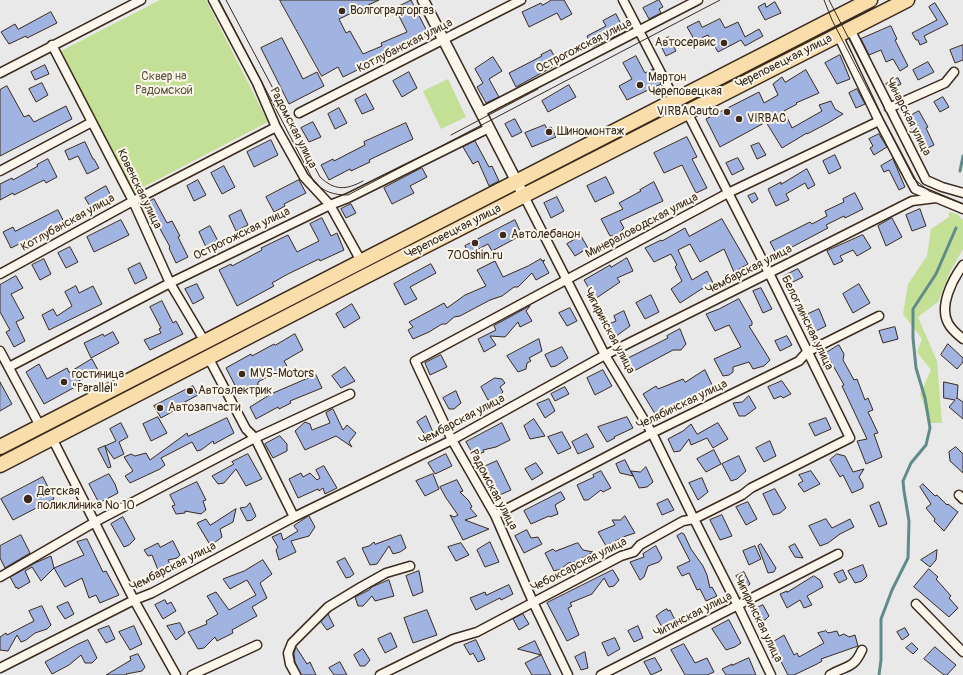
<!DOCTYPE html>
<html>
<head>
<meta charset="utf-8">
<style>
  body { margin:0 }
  canvas { display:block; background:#e9e9ea }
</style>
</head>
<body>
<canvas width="963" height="675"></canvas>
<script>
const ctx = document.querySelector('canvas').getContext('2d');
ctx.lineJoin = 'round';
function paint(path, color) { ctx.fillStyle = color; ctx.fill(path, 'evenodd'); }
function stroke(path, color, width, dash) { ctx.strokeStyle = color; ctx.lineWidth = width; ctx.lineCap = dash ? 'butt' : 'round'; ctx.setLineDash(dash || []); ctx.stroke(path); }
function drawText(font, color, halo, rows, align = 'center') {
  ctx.font = font + ' Pangolin,sans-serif'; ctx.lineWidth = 4; ctx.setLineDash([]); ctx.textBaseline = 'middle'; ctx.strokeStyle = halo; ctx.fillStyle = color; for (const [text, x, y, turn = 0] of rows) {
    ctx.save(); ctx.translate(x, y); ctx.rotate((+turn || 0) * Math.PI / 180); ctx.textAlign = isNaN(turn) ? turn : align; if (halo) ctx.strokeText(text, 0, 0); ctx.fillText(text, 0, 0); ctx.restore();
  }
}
const green = new Path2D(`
  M160,0H206L268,122L134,192L61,51Z
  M448,79L466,117L441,129L423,91Z
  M949,212L957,214L963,220V249L950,272L938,302L918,317L937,361L942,423H930L920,394L931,370L917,352L922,339L903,314L908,284L927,256L931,229L949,217Z`);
const stream = new Path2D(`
  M960,171L963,156
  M879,675L881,660V619L892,590L908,558L909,521L904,491L903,481L911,463L926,445L930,428L925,398L916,368L913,338V309L936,274L956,228`);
const building = new Path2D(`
  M280,0H379L339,19L346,33L350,31L363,54L382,46L381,43L407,32L395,8L411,0L429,35L343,77L338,67L322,76Z
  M552,0H564L572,14L561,20L557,13L529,27L522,12L541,3L542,5Z
  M659,0L663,7L659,9L661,13L649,19L643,8Z
  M775,2L781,13L765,20L758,7L765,3L766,7Z
  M935,3L948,24L924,36L927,42L920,45L918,40H916L912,33L937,20L929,7Z
  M51,12L57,23L27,38L26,36L9,44L1,32L15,24L18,29Z
  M616,14L625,32L592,47L587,36L606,26L603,21Z
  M720,19L725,28L738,22L745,37L759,29L763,36L745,46L741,40L718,52L708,35L695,41L687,27L699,21L702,27Z
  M891,26L897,39L895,40L908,66L900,71L893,59L886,62L881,50L869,55L861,39Z
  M669,37L676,51L666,56L659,42Z
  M282,38L303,79L317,72L324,86L289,104L261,48Z
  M963,45V60L955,63L950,50Z
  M551,50L558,64L516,87L509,73L542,56L541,55Z
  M840,55L850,79L837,84L825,63Z
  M636,56L645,73L653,69L661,84L627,100L619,86L632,79L623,63Z
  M493,57L502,71L489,79L499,97L486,103L477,87L483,83L475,69Z
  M928,62L934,72L918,80L913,70Z
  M45,65L49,74L35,80L31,72Z
  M806,70L819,93L796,103L797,104L784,111L792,128L822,111L819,105L831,101L835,109L843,114L828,123L807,134V133L782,148L766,122L720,147L706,119L759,92L764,103L778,95L773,84L782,77L785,82Z
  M409,72L417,88L402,97L393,81Z
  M898,78L901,84L890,90L886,84Z
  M42,83L48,95L36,102L29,89Z
  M569,85L576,97L548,112L542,101Z
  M7,86L24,117L29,115L34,122L66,106L72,119L0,156V90Z
  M857,89L865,104L856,108L849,93Z
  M366,94L374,109L362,114L355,100Z
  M943,97L949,107L940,112L934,102Z
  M339,108L347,123L335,129L328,114Z
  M919,111L928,127L926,128L934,145L923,150L905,119Z
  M515,119L522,132L512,137L505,124Z
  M313,122L321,137L309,142L301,128Z
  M406,123L413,139L369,160L370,162L351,171L350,169L329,180L321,165L333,159L334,161L365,145L364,142Z
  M545,125L547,129L551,127L556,137L532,147L525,133Z
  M879,134L887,147L874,155L870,148L873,146L869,139Z
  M687,137L697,157L692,159L707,188L696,193L682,165L664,173L654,153Z
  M271,140L278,155L254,167L247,152Z
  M475,141L489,167L492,166L499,181L489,186L478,161L473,164L463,147Z
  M85,142L93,159H94L99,168L87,174L78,156L69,160L65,151Z
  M759,143L766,155L757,159L751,146Z
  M835,155L841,168L829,174L823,161Z
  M738,158L744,169L732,175L726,163Z
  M48,159L57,177L46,183L44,180L14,195L13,193L0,200V184L12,178L13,180L38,166L37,165Z
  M893,159L905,187L899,190L889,170L884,172L881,166Z
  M224,166L235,187L222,194L211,173Z
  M422,168L427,177L410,186L414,193L392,204L384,188Z
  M807,169L815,185L808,189L805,183L786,194L789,200L776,206L768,189L781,182V184Z
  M606,177L614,193L595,202L587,186Z
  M198,180L206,195L194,201L187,186Z
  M299,180L306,193L284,204L285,206L274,212L266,197Z
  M654,182L663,201L620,221L624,228L616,236H610L601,219L623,209L619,203L641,191L640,190Z
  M106,186L111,196L91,208L85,198Z
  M755,193L758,199L752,203L748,196Z
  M855,193L863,209L845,218L844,216L826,225L828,228L777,255L770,242L810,222L812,224L827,216L825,211L844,202L843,199Z
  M557,197L564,211L551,218L544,203Z
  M154,199L167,223L172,221L180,236L178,237L188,257L176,263L169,248L170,247L154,218L150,220L143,205Z
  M351,204L356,213L346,218L341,209Z
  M920,209L926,226L912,231L906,215Z
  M58,210L64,222L11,248L3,232L13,227L15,231Z
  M241,210L248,225L236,231L229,216Z
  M322,218L331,236L337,233L344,250L320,261L319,259L288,274L272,283L274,286L237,306L219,270L231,264L232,266L262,250L261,248L288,235L297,252L319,241L310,224Z
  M892,218L902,237L886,246L878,226Z
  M722,219L748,264L734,272L724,249L700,262L690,244L678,250L692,280L707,271L713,283L700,290L680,303L671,289L682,281L675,267L677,265L671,254L654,262L645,248L661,240L662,241L685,228L689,236Z
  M121,220L129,235L94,252L87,237Z
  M515,220L522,235L492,251L488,244L469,254L465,246Z
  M210,226L218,241L206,247L199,232Z
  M863,235L871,248L857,256L853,250L840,256L843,261L834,265L827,251Z
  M581,236L588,248L575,256L567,244Z
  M70,247L78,262L66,268L58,253Z
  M627,258L633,271L617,278L620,282L595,299L584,280L610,265L611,267Z
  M44,259L51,274L40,280L32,265Z
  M541,259L542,261L545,260L543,262L549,273L536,280L532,273L518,287H514L502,296L490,300L460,316L454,317L446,324H442L429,332L413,339L408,330L413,327L409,322L444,303L447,308L465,295L486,286L477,270L495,261L503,277L528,266Z
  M140,263L147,278L135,284L128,269Z
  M431,264L436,273L410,287L417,299L405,305L394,284Z
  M798,269L803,277L789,284L784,276Z
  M16,276L23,288L11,294L24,318L16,322L25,341L14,347L6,332L10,330L0,312V285Z
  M197,284L204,298L193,304L185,289Z
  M859,284L870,303L853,313L843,294Z
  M76,286L79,293L93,286L102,304L49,330L42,315L53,309L57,316L72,306L65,292Z
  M761,288L772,309L763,313L753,291Z
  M651,295L659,312L645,319L636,303Z
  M739,299L752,322V325L749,326L770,360L764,366L753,369L749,362L733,367V372L729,375L723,376L714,359L741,347L729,325L715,331L706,314L719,309Z
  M162,301L173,323L176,321L183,334L150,350L144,340L161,333L159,329L161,328L150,307Z
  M352,304L360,318L344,328L336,314Z
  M530,306L526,311L532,321L520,327L518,322L505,337L490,336L496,345L484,352L478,339L496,330L494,326Z
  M570,308L577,321L567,326L559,313Z
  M819,309L826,326L814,332L806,315Z
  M624,311L630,326L615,337L609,324L616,321L614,316Z
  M895,327L898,339L883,343L879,331Z
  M680,329L686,344L681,350H673L632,372L626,359L668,338L667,336Z
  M113,332L119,343L91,358L84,343L103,334L104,336Z
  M295,334L303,350L284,361L287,366L258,382V385L240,395L226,368L251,354L252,356L274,344L275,345Z
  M787,336L792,345L780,351L775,341Z
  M539,339L542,351L529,358L531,361L527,363L526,369L518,372L507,356Z
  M948,344L963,358V362L957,369L941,355Z
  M839,345L844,354L843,360L854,380L857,379L865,400L868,398L873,410L868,412L878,433L874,434L882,457L866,464L857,441L867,439L842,386L844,385L826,353Z
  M562,347L568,358L556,366L551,367L545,355Z
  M441,355L447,367L430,375L425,363Z
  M92,359L98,370L75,383L77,386L44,404L26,372L39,364L47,379L67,368L69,372Z
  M345,367L355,381L341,388L332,376Z
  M603,370L612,386L595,395L587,378Z
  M705,370L714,389L696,397L669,407L670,410L657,417L643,394L656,386L658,389L683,379L685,382Z
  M316,375L322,388L290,401L291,403L279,409L278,407L256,419L250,407L271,394Z
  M495,378L502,379L505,383L500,387L503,392L496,399L488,400L481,387Z
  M782,381L791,394L783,398L781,396L774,399L768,387Z
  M0,382L12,404L0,411Z
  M944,382L958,385L957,399V398L963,402V419L949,407L955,400L944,398Z
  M193,386L198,395L183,403L184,405L161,418L154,406Z
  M565,387L569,394L555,401L551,394Z
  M456,391L461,403L454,409H449L443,398Z
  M749,396L756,408L745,416H739L733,403L742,402Z
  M549,399L555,411L545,418L537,404Z
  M333,409L343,430L347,425L356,433L349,442L352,447L336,436L305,450L295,431L305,422L310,424L312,430L330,423L326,413Z
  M426,416L433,432L425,435L417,422Z
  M158,417L167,433L151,441L143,424Z
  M627,417L633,428L614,437L615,438L607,442L598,427Z
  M227,418L234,433L214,444L213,441L201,450L197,451L192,442L161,458L165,465L160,469L130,483L125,476L133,471L124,457L131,454L135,456L146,453L150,460L187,433L188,436Z
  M826,418L831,429L815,436L809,424Z
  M534,419L545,436L530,439L524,426Z
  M121,423L128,437L119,442L124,454L114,459L105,446L116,441L110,429Z
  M502,423L510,440L496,447L483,450L484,452L474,456L466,442Z
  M718,423L728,439L713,448L707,438L691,445L689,439L680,451L674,452L668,439L683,431L691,424L697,434Z
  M562,432L571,448L558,454L548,437Z
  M587,434L594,447L578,454L572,442Z
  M280,436L287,444V451L273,458L265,444Z
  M770,441L776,456L764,462L756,448Z
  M105,446L111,467L108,468L98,449Z
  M956,447L963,454V473L950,461L949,452Z
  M714,450L721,464L706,472L697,459Z
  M248,454L262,479L246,486L236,469L224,483L218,484L212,476L234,464L232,462Z
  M446,454L452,466L435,474L428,463Z
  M837,454L845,456L853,472L864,469L859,477L863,484V488L852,493L843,475L840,477L830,460Z
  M739,456L746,471L737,479L731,481L722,464Z
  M625,460L633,476L620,473L616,464Z
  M497,461L511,490L493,498L479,469Z
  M536,463L543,473L532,480L525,469Z
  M324,466L337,488L325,494L323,488L319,491L318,489L298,498L289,479L301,473L303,477L310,473L317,480L320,478L316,470Z
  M646,467L653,482L647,487L639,488L631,471L640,472Z
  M601,471L611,488L603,492L601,490L588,500H584L577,485L594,477L593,475Z
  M811,471L820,484L804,492L798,484L803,481L799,475Z
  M109,474L115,484L118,493L99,503L89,484Z
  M433,474L439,489L425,496L416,481Z
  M43,477L54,499L13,520L1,499Z
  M702,478L708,492L698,500L689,483Z
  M457,480L463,491L460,492L469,501L472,507L470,508L477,516L465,520L489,529L463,540L450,515L454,517L458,515L446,498L440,487Z
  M197,482L206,500L203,501L206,510L201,514L185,511V513L176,514L172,506L175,505L170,495Z
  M923,484L935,496L937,495L947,505L948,504L958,512L944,531L934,521L935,519L926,508L931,504L920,487Z
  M775,489L786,508L780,513L773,515L763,494Z
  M561,492L565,499L555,505L558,514L550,517L549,516L531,524L524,511Z
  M668,499L674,510L662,515L657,504Z
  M748,502L757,519L746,525L736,507Z
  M879,502L887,524L879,527L870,506Z
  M250,503L256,516L252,520L247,521L240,508L246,507Z
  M236,509L233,522L220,529L222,537L214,543H209L197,523L206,519L210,525Z
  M722,515L732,536L720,540L710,520Z
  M309,516L315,527L309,536L291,541L296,552L279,560L276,550L278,547L272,537L281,533L283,540L298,531L294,526Z
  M625,516L635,533L623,537L606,546L598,532L615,525L612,520H620Z
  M123,517L135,539L129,545L124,547L111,524Z
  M826,519L832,528L850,519L854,527L840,534L828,543L820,546L809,526Z
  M527,530L531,538L538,537L542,544L524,553L515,536Z
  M682,533L684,534L691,549L703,566L707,575L710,588L712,587L717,596L706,601L700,589L697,590L689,573L682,576L677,567L690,561L677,536Z
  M21,535L30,553L5,568L0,558V546Z
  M401,535L406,548L400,552L393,554L389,546L377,564L370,565L362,548L369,546L374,542L375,544Z
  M87,539L103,572L106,571L119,595L100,603L96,595L89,598L82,578L65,587L54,568L41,581L32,567L25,571L30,582L18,589L17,587L16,588L10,577L35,563L51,556L54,568L84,555L77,542Z
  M173,541L180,555L177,558L168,560L170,564L164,569L158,570L152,555L148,556L144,550L158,543L160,547Z
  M490,542L499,562L485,567L477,550Z
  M461,543L469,555L456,561L448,547Z
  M578,543L583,550L593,552L575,562L568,563L561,569L554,571L545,553L553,549L555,551Z
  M761,544L776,568L774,572L768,573L758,546Z
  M795,544L803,558L795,557L789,547Z
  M656,546L662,558L659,562L648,566L644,577L640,580L630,562L644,557L643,554Z
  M755,546L761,559L749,565L743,551Z
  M937,550L936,560L930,567L921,560Z
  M345,558L354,574L350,577L346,578L337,562Z
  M263,560L272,574L260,583L267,598L252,607L257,616L232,630L233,633L217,641L215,637L204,648L198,649L188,632L207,624L206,621L218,614L207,596L216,592L229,610L256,595L247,580L230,589L223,579L244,571Z
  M863,565L867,576L862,581L855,583L848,571Z
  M929,569L938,577L936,579L951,596L949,598L958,608L949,617L914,587Z
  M613,570L619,580L614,586L609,587L604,578L592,594L570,603L572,606L568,608L579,635L567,641L547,603Z
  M843,570L847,579L839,583L834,574Z
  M419,571L423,592L413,596L406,576Z
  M744,572L750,584L747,587H743L736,576Z
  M814,576L820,580L823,587L807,596L812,605L804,608L800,600L787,608L780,594L787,591V592Z
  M389,580L394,596L375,601L372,596L363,606H358L355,597L369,590L372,587Z
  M509,585L513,594L501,600L500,598L476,610L470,598L485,592L486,595Z
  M165,600L167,604L171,602L176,611L163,619L155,605Z
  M68,602L74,614L65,619L57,607Z
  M763,605L769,616L765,620H760L755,609Z
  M42,606L51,625L47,629L35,633L26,640L21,642L17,635L8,651L0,650V637L6,633L7,635L34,621L29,611Z
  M667,609L668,611L670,610L675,620L668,626L662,627L656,616L661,612Z
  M427,610L437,635L413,643L404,618Z
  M328,614L334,626L327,630L321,622Z
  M523,614L529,624L519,630L513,619Z
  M729,620L741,643L735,647L726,650L712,629Z
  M180,623L185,633L176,640L167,626Z
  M109,626L115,639L106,643L98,630Z
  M134,626L142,644L130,650L119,632Z
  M638,626L643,638L634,642L628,631Z
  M905,628L909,635L902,640L897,632Z
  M826,631L828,633L837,631L839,636L844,634L849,637L855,635L858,646L821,659L822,661L817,664L794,675H788L771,643L784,635L794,655L797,653L799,657L824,643L818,633Z
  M391,633L397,647L385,653L378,639Z
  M615,638L620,649L608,656L602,643Z
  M88,640L97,658L92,663H85L81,655L69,665L52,674L45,662L76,645Z
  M476,640L485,659L478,662L473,653L470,655L464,645Z
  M535,641L547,667L551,675H532L525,663L541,655L518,649Z
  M912,643L918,649L913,654L906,648Z
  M684,644L695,663L707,658L714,672L707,675H685L671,650Z
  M296,647L307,664L310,662L316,675H301L295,662L294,654Z
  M935,647L956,665L947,675H944L924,659Z
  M363,649L370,660L365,666H360L354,655Z
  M585,652L588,668L581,670L575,657Z
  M138,654L145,667L142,671L126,674L127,675H106L131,660L130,657Z
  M655,658L662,670L651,675L644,662Z
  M749,658L756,675H726L722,669L732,664V665Z
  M340,662L347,675H334L329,668Z`);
const minor = new Path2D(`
  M213,0L257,83L276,127L304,177L330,205L361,261
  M623,0L675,100
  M850,29L926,180L942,187L963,193
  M52,45L133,201L170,283L205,342
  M0,73L141,0
  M889,108L945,83L954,72
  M481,112L698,0
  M299,113L521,0
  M879,121L915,189L963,209
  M0,171L92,122
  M524,196L605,355L652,433L694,519L738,606L771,675
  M963,265C952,280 939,306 948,323C951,329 958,335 963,339
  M0,274L133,201L276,127
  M0,351L40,426
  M208,357L246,429L255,438L294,517
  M9,367L170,283L330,205L348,198L489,128
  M52,438L134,600L176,675
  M959,495L963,499
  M495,515L652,433L799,361L807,352L879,316
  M0,577L95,522L255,438L350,394
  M916,604L963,652
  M0,668L134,600L152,593L294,517L452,440L605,355L769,273L912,201L936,198
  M192,675L257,645
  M296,675L290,664L288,653L292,643L328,607L361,587L386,573L410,566
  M380,675L453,639L477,632L621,556L634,552L640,545L683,521L694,519L742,495L751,488L850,438L769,273L687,112
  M568,675L533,602L495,515L452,440L415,361L728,193L879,121L838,35
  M601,675L838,554
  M830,675C846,665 853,670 862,650`);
const tertiary = new Path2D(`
  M423,0L524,196`);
const trunk = new Path2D(`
  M0,447L870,0
  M0,465L366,276L907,0`);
const tram = new Path2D(`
  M219,0L314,182C324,192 334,195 348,195L720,0
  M226,0L320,177C335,191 346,190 363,181
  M824,0L832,20L914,179L929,191L963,204
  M829,0L889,117
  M451,135L538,89`);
const markers = [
  [342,11,4,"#3b2a1e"],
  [724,43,4,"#3b2a1e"],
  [640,85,4,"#3b2a1e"],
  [727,112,4,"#3b2a1e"],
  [739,119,4,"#3b2a1e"],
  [549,132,4,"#3b2a1e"],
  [503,235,4,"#3b2a1e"],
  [475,243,4,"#3b2a1e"],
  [242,374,4,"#3b2a1e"],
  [64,382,4,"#3b2a1e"],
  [190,391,4,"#3b2a1e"],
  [160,408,4,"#3b2a1e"],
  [28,499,5,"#3b2a1e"]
];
const poiNames = [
  ["Волгоградгоргаз",350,11],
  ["Автосервис",716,43,"right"],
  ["Мартон",648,78],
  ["Череповецкая",648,92],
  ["VIRBACauto",719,112,"right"],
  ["VIRBAC",747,119],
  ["Шиномонтаж",557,132],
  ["Автолебанон",511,235],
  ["700shin.ru",475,256,"center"],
  ["MVS-Motors",250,374],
  ["гостиница",72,375],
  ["\"Parallel\"",72,389],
  ["Автоэлектрик",198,391],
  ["Автозапчасти",168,408],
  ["Детская",37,492],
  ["поликлиника № 10",37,506]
];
const streetNames = [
  ["Котлубанская улица",405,46,-27],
  ["Острогожская улица",584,46,-27],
  ["Череповецкая улица",784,62,-27],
  ["Чинарская улица",908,117,63],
  ["Радомская улица",293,128,63],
  ["Ковенская улица",139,189,64],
  ["Котлубанская улица",68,223,-29],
  ["Минераловодская улица",642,226,-28],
  ["Череповецкая улица",453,232,-27],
  ["Острогожская улица",242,234,-26],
  ["Чембарская улица",749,270,-27],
  ["Белоглинская улица",807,323,64],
  ["Чигиринская улица",609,331,62],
  ["Челябинская улица",682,405,-26],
  ["Чембарская улица",462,420,-28],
  ["Радомская улица",493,490,62],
  ["Чебоксарская улица",579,565,-27],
  ["Чембарская улица",173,567,-27],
  ["Читинская улица",693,615,-27],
  ["Чигиринская улица",758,619,64]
];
const parkNames = [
  ["Сквер на",164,77],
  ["Радомской",164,91]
];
paint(green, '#c4e097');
stroke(stream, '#618b89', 3);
paint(building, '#a1b3e1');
stroke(building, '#3b2a1e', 1);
stroke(minor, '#3b2a1e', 11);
stroke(tertiary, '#3b2a1e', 13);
stroke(trunk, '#3b2a1e', 17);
stroke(minor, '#fbf7ec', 8);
stroke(tertiary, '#fbf7ec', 10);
stroke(trunk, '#f9deab', 14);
stroke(tram, '#3b2a1e', 1);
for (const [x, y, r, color] of markers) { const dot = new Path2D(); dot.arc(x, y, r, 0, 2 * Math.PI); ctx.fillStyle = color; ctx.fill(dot); stroke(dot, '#fbf7ec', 1.5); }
drawText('12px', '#3b2a1e', '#fbf7ec', poiNames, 'left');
drawText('12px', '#3b2a1e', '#fbf7ec', streetNames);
drawText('12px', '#5d583c', '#fbf7ec', parkNames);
</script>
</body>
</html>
